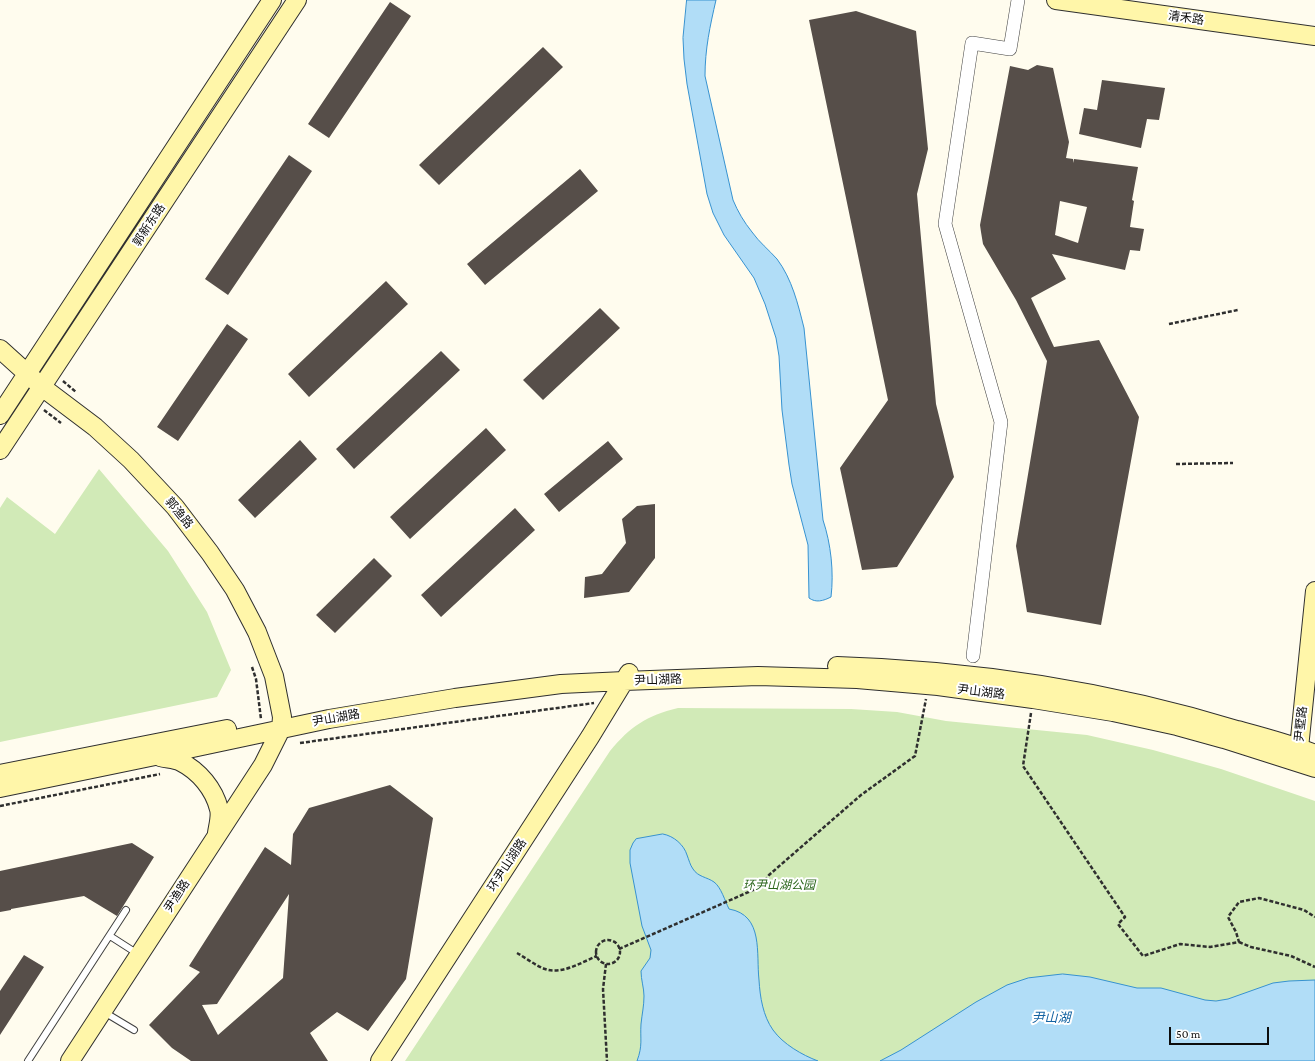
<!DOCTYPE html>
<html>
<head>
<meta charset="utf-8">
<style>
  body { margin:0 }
  #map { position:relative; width:1315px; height:1061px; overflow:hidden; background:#fffcee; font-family:"Crimson Pro",serif }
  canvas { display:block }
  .scale { position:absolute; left:1169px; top:1027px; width:100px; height:18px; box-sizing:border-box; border:2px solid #0d0d0d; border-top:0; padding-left:5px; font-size:12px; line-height:14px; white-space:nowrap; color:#0d0d0d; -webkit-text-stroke:3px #fff; paint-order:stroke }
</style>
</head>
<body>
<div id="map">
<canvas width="1315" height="1061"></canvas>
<div class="scale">50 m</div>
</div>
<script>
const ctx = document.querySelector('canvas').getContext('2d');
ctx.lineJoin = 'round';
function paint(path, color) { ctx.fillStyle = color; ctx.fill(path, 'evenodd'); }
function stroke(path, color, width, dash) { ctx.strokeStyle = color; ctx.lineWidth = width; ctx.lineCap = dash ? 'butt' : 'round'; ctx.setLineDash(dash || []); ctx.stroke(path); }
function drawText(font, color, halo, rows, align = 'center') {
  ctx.font = font + ' "Crimson Pro","Noto Sans SC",serif'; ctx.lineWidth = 4; ctx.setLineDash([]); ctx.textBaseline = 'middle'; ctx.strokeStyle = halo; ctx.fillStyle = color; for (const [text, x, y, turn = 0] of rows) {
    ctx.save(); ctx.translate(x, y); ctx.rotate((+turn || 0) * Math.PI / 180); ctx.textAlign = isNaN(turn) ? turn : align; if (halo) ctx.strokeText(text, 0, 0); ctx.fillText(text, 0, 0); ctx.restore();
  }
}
const green = new Path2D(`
  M99,469L168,551L207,612L231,670L217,697L0,742V508L7,497L55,534Z
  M678,708L851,709L897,712L946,721L1087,735L1153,750L1221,769L1315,801V1061H405L610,751C631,726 646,716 678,708Z`);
const water = new Path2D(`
  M687,0H716C710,26 705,49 705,76L733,200C738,212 744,222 752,232C759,242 769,250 777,259C792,279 798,304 804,328L823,520C831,544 834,572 831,597C823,601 816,603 809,598L808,545L792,484L789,465L782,410L779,356L776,338L765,304L754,278L724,235L713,213L707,194L687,84L684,59L683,38Z
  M663,834C674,836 684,845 687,855C689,860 690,865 693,869C698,877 707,877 714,882C721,887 725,901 729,909C764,915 756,954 759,980C760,997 763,1016 773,1030C783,1044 802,1055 818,1061H637C643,1045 640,1039 641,1024C642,1014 644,1006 644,996C644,988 641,980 641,971L650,958L651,950L642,926L630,863V850L633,843L636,839Z
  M1063,974L1090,977L1137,988H1161L1205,1000L1216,1001L1228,999L1273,983L1289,981L1315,980V1061H880L901,1050L976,1002L1007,985L1028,978Z`);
const building = new Path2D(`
  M390,2L411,16L329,138L308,124Z
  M856,11L916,31L928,149L917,194L936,404L954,477L897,567L862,570L840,468L888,400L809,20Z
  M543,47L563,67L439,185L419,165Z
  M1037,65L1053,68L1069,142L1066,158L1073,159V163L1074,159L1138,167L1132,200L1134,201L1130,227L1144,229L1140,251L1130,250L1125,270L1052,254L1066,279L1031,298L1054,347L1099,340L1139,417L1101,625L1027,612L1016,546L1047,361L1016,300L983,244L981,232L980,225L1010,66L1028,70ZM1060,201L1087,207L1078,243L1055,235Z
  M1102,80L1165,88L1159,120L1147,119L1141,148L1079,134L1084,108L1097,110Z
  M289,155L312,171L228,295L205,279Z
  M580,169L598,191L485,285L467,264Z
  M386,281L408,304L309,397L288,374Z
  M600,308L620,328L543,400L523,380Z
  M227,324L248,339L178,441L157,427Z
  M441,351L460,370L354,469L336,449Z
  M486,428L506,450L410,539L390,517Z
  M300,440L317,459L255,518L238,500Z
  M608,441L623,459L559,512L544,494Z
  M655,504V558L629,592L584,598L585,577L602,574L626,543L622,519L637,506Z
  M515,508L535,530L441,617L421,595Z
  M374,558L392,576L335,633L316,615Z
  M390,785L433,818L406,979L368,1031L337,1012L310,1033L328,1061H191L172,1048L149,1025L200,972L189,966L265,847L291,865L293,834L309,808ZM289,894L283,978L218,1035L202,1005L217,1004Z
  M132,843L154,857L117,916L84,896L11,909V910L0,912V871Z
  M24,955L44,967L0,1035V991Z`);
const path = new Path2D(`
  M1169,324L1238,310
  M63,381L76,392
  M44,410L61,423
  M1176,464L1233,463
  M252,667L256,679L261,719
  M1031,713L1023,766L1125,917L1118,924L1143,956L1180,944L1210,947L1239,942L1236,932L1228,917L1239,902L1259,898L1304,910L1315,917
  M300,743L594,703
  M0,806L160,774
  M596 952a12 12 0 1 1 24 0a12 12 0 1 1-24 0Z
  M1239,942L1251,947L1291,956L1315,967
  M619,949L760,887L769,875L861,795L915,756L926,699
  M517,953C526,958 536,966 545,969C562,975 582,962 597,956
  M606,964L603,989L607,1061`);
const lane = new Path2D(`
  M110,936L138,954
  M104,1012L134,1030
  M28,1061L126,910`);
const street = new Path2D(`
  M973,656L1001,422L945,224L972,43L1010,49L1018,0`);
const secondary = new Path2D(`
  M1056,0L1315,36
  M0,349L42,387L95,427L131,460L175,507L210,553L235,590L257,632L274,676L282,717L281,729L263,765L70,1061
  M0,415L272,0
  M0,450L297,0
  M837,666C971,670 1109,691 1237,730C1263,737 1290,744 1315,754
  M160,757C167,759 175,759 181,762C199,771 214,789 219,809C221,816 218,826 217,833
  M1295,758L1299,748L1315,591
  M0,774L227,729
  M0,788L155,756L329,719L455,698L561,684L624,681L758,676L857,679L938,686L1033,699L1113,712L1177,726L1224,739L1315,768
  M380,1061L590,737L629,673`);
const streetNames = [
  ["清禾路",1186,18,8],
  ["郭新东路",149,225,-57],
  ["郭渔路",179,513,51],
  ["尹山湖路",658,680,-2],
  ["尹山湖路",981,692,7],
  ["尹山湖路",336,718,-10],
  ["尹墅路",1301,724,-84],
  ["环尹山湖路",507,865,-57],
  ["尹渔路",177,896,-57]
];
const parkNames = [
  ["环尹山湖公园",779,885]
];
const waterNames = [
  ["尹山湖",1051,1018]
];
paint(green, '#d1eab7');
paint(water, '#b1ddf7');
stroke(water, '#3792d0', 1);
paint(building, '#564e49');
stroke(lane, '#404040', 8);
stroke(street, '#404040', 14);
stroke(secondary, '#2f2f2f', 20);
stroke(path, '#2f2f2f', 2.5, [4, 2]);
stroke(lane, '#fff', 6);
stroke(street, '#fff', 13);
stroke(secondary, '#fff6a9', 18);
drawText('12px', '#0d0d0d', '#fff', streetNames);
drawText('italic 12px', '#2b661c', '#fff', parkNames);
drawText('italic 13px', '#1463a2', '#fff', waterNames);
</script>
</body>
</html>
